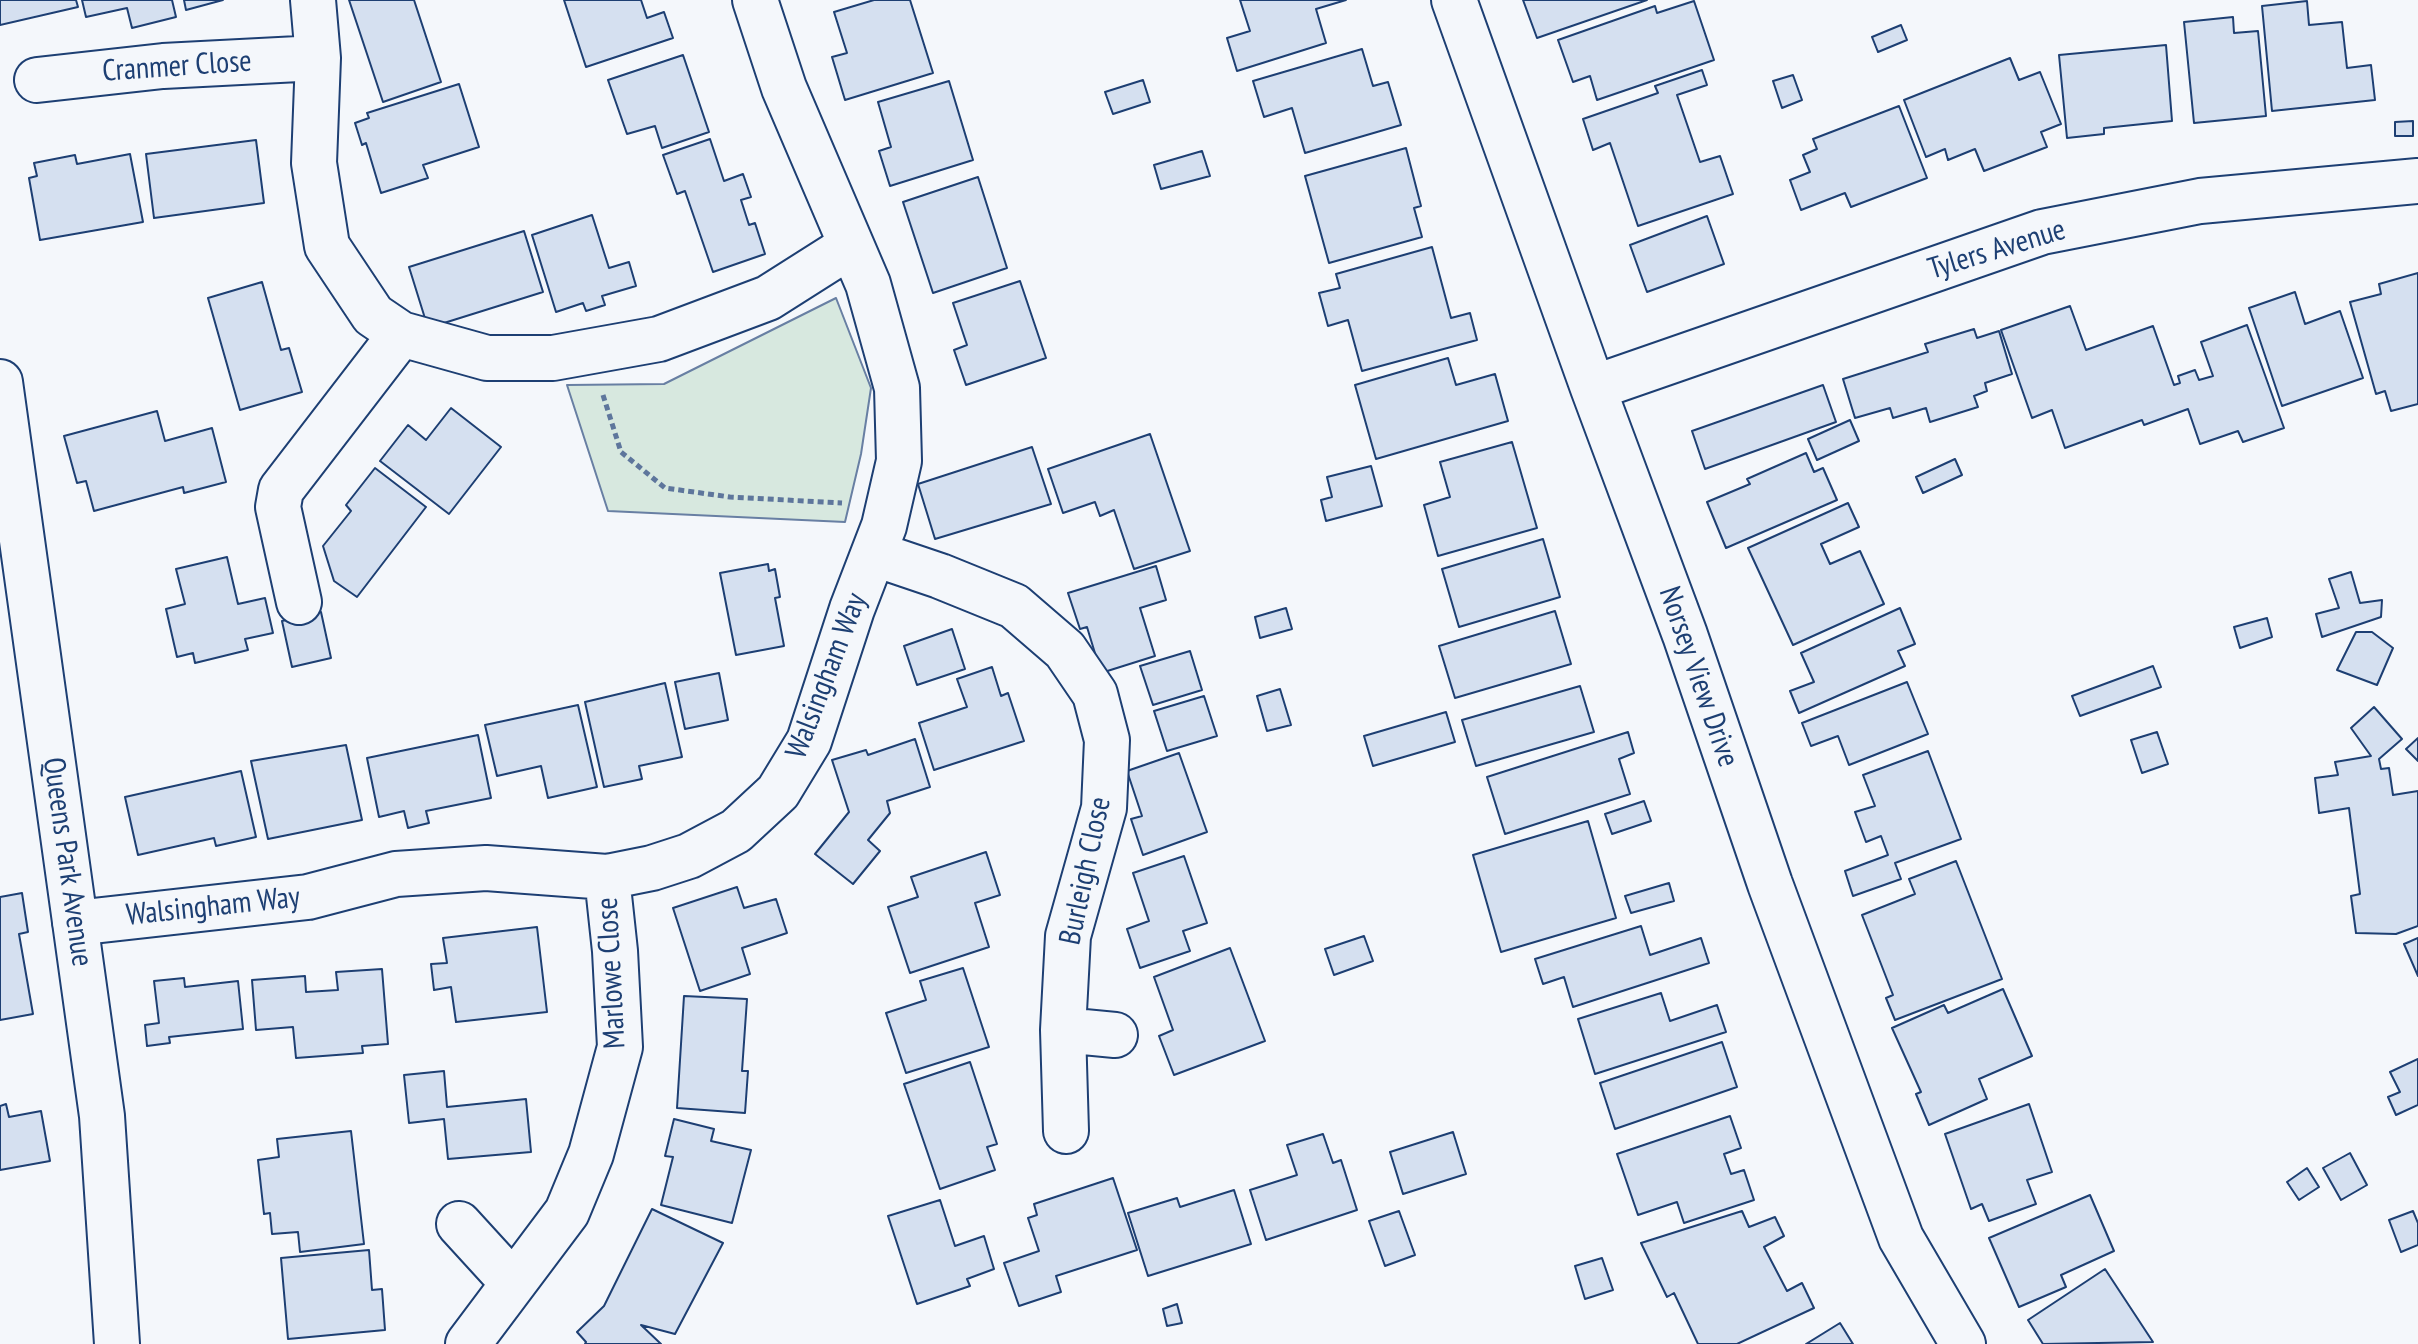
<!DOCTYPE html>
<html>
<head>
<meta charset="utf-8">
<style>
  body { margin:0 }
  canvas { display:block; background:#f4f7fb }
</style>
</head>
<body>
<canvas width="2418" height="1344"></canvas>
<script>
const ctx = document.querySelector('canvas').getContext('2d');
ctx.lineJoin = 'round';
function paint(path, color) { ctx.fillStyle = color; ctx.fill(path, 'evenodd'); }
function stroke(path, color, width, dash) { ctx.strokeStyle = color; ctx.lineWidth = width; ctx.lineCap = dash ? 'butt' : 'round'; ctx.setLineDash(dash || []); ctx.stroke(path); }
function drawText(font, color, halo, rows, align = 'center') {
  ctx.font = font + ' "PT Sans Narrow",sans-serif'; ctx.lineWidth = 6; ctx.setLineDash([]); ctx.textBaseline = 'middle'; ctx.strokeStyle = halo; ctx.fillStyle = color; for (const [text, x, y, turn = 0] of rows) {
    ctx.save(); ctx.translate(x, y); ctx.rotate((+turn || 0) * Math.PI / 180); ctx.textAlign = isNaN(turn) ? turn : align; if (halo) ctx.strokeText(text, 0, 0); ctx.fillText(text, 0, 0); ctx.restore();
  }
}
const green = new Path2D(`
  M836,298L871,388L861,454L845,522L608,511L567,385L664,384Z`);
const building = new Path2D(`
  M0,0H76L78,7L0,25Z
  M82,0H172L176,17L132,28L127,8L86,17Z
  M184,0H223L186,10Z
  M349,0H414L441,82L383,102Z
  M564,0H641L647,18L664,12L673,38L586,67Z
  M874,0H910L933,73L845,100L832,57L847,53L834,12Z
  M1240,0H1346L1316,9L1326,43L1237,71L1227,38L1250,31Z
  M1523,0H1647L1537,38Z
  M1694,1L1714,60L1597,100L1590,76L1573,82L1558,40L1655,6L1657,13Z
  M2307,1L2309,25L2342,22L2347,68L2371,65L2375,100L2272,111L2262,6Z
  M2233,17L2234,33L2258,31L2266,116L2194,123L2184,22Z
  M1901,25L1907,40L1878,52L1872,37Z
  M2166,45L2172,121L2104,128V134L2067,138L2059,55Z
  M1362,49L1373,86L1388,82L1401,125L1305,153L1292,108L1264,117L1253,81Z
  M683,55L709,132L662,148L655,126L627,134L608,80Z
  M2010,58L2019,80L2040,72L2061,124L2041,132L2047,147L1984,171L1975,149L1948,160L1945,149L1926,157L1904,100Z
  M1702,70L1707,85L1677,95L1700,162L1720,156L1733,194L1638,226L1610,143L1593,150L1583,119L1658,93L1655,86Z
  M1793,75L1802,100L1782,108L1773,81Z
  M1143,80L1150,102L1113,114L1105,92Z
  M949,81L973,160L890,186L879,151L891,147L878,102Z
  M459,84L479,147L423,165L428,178L381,193L366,143L362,145L355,123L369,118L367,113Z
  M1899,106L1927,178L1851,207L1845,193L1801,210L1790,180L1810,172L1803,155L1817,149L1813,139Z
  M2413,121V136H2395V122Z
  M710,139L724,181L743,174L751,197L741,200L749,225L755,223L765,254L713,272L685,191L677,194L663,155Z
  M256,140L264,203L154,218L146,154Z
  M1406,148L1421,206L1414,208L1422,237L1329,263L1305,176Z
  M1202,151L1210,176L1161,189L1154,165Z
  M130,154L143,222L40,240L29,178L37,176L34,163L75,155L77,164Z
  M978,177L1007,268L933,293L903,202Z
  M592,215L609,268L629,262L636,286L602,296L605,305L586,311L583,303L556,312L532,235Z
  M1707,216L1724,264L1647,292L1630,245Z
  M524,231L543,292L428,328L409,267Z
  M1432,247L1451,318L1470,313L1477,340L1362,371L1348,320L1328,326L1319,293L1340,288L1336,274Z
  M2418,273V404L2391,411L2385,391L2376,394L2350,302L2381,294L2379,284Z
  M1020,281L1046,358L966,385L954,350L967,345L953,303Z
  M262,282L281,350L289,348L302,392L240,410L208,298Z
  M2295,292L2305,324L2340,311L2363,378L2282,406L2249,308Z
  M2070,306L2086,350L2153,326L2174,385L2180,383L2178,376L2195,370L2199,380L2213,376L2201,342L2247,325L2284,428L2243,442L2238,431L2200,444L2188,409L2144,425L2142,420L2065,448L2052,410L2032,418L2001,330Z
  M1974,329L1977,338L1999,331L2012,374L1985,383L1987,391L1974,396L1978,407L1930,422L1926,408L1893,418L1890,408L1855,418L1843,379L1928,352L1925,344Z
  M1448,358L1456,385L1495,374L1508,421L1376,459L1355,385Z
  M1823,385L1836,422L1705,469L1692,431Z
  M451,408L501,447L449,514L380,461L408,425L426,440Z
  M157,411L165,441L212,428L226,482L184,493L183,487L94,511L86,481L77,483L64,436Z
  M1850,420L1859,441L1817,460L1808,439Z
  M1150,434L1190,551L1134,569L1114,510L1100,516L1095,502L1063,513L1048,469Z
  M1512,442L1537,528L1438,556L1424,505L1450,497L1440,462Z
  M1032,447L1051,504L935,539L918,484Z
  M1806,453L1814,472L1823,468L1837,500L1726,548L1707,502L1750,484L1747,479Z
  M1955,459L1962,475L1923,493L1916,477Z
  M1371,466L1382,506L1326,521L1321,500L1332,497L1327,477Z
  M375,468L426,507L357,597L334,581L323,546L351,511L346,505Z
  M1848,503L1859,527L1821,544L1830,564L1860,551L1884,604L1793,645L1748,548Z
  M1543,539L1560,597L1459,627L1442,569Z
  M227,557L238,604L265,598L273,633L245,639L248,650L195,663L193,653L177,657L166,609L185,604L176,569Z
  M768,564L769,571L775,569L780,597L775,598L784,646L736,655L720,573Z
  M1156,566L1166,600L1140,608L1155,656L1101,673L1087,627L1080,629L1068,593Z
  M2351,572L2360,603L2382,600L2381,617L2322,637L2316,614L2339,608L2329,579Z
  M1286,608L1292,629L1260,638L1255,617Z
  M1900,608L1915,644L1898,651L1905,666L1799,713L1790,691L1814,682L1801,653Z
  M1555,611L1571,664L1455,698L1439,646Z
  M321,612L331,658L292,667L282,621Z
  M2267,618L2272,637L2240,648L2234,627Z
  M952,629L965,669L917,685L904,646Z
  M2356,632H2372L2393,648L2377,685L2337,670Z
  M1190,651L1202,690L1153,705L1140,666Z
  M2153,666L2161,687L2080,716L2072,696Z
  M992,667L1001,696L1008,693L1024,741L934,770L919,723L967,707L957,679Z
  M719,673L728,720L685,729L675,682Z
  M1907,682L1928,734L1849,765L1838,736L1811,746L1802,723Z
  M665,683L682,757L639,766L642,779L604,787L585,702Z
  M1580,686L1594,732L1476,766L1462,720Z
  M1280,689L1291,725L1267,731L1257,696Z
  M1204,696L1217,736L1167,751L1154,711Z
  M578,705L597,787L548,798L541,766L497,776L485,725Z
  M2374,707L2402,739L2379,759L2381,769L2389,768L2393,795L2418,791V926L2396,934L2356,933L2351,896L2360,894L2349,808L2319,813L2315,778L2338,775L2335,762L2371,756L2351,728Z
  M1446,712L1455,742L1373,766L1364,736Z
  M1628,732L1634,753L1619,759L1630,794L1505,834L1487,777Z
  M2157,732L2168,764L2142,773L2131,740Z
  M478,735L491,798L426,811L429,823L408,828L404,811L379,817L367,758Z
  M2418,738V761L2406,749Z
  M915,739L930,787L887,801L890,813L868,840L880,851L853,884L815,854L849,812L832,760L866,750L868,755Z
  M346,745L362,820L268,839L251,761Z
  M1928,751L1961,839L1895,863L1901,879L1853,896L1845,871L1888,855L1881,836L1866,842L1855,812L1875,806L1863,775Z
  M1179,753L1207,832L1143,855L1131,819L1142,816L1127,771Z
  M241,771L256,837L216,846L214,838L138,855L125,797Z
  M1644,801L1651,821L1612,834L1605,814Z
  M1588,821L1616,918L1501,952L1473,855Z
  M986,852L1000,895L975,903L989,947L910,973L888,907L918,897L911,877Z
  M1184,856L1207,923L1183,931L1190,951L1140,968L1127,929L1149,921L1133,873Z
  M1956,861L2002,979L1895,1020L1886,998L1893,995L1862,915L1915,894L1909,879Z
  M1669,883L1674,901L1631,913L1625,896Z
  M737,887L744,908L776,899L787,933L742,948L750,974L700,991L673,908Z
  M22,893L28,932L19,934L33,1014L0,1020V897Z
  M1641,926L1650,955L1701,938L1709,963L1573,1007L1564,977L1543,984L1535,959Z
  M537,927L547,1012L456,1022L451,987L434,990L431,964L447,963L443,938Z
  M1364,936L1373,961L1334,975L1325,949Z
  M2418,938V976L2404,944Z
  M1230,948L1265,1041L1174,1075L1159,1036L1173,1030L1154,977Z
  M963,968L989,1047L906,1073L886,1013L926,1000L920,981Z
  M382,969L388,1044L362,1046L363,1053L296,1058L293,1027L256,1030L252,980L305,976L306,992L338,990L336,972Z
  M184,978L185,987L238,981L243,1029L169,1037L170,1043L147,1046L145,1025L159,1023L154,981Z
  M2003,989L2032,1056L1979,1079L1987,1099L1929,1125L1916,1094L1921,1092L1892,1028L1944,1005L1948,1013Z
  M1661,993L1670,1021L1717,1005L1726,1032L1595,1074L1578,1019Z
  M684,996L747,999L742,1071H748L745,1113L677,1108Z
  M1722,1042L1737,1087L1615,1129L1600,1083Z
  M2418,1059V1105L2396,1115L2388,1097L2400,1092L2390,1072Z
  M970,1062L997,1144L987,1147L995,1170L940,1189L904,1084Z
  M444,1071L447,1107L526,1099L531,1152L448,1159L444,1119L409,1123L404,1075Z
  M6,1104L9,1117L41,1111L50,1161L0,1170V1106Z
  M2029,1104L2052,1172L2027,1180L2036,1204L1989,1221L1982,1204L1971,1209L1945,1134Z
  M1730,1116L1741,1148L1724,1154L1731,1174L1744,1170L1754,1200L1684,1223L1677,1202L1638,1215L1617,1154Z
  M674,1119L714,1129L711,1141L751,1150L732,1223L661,1205L673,1157L665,1156Z
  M351,1131L364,1244L300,1252L298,1232L272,1234L270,1213L264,1214L258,1160L279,1157L277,1139Z
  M1453,1132L1466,1174L1403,1194L1390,1152Z
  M1323,1134L1333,1163L1341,1160L1357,1210L1266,1240L1250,1190L1297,1175L1287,1145Z
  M2350,1153L2367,1185L2341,1200L2323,1168Z
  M2307,1168L2319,1187L2299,1200L2287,1182Z
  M1113,1178L1137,1250L1056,1276L1061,1292L1019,1306L1004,1263L1039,1251L1028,1218L1037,1215L1034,1204Z
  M1234,1190L1251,1244L1148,1276L1128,1213L1177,1198L1180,1207Z
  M2090,1195L2114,1251L2061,1275L2066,1287L2019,1307L1989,1238Z
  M940,1200L955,1246L984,1236L994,1269L967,1279L970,1286L917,1304L888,1216Z
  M652,1209L723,1243L675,1334L641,1325L661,1344H585L586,1342L577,1332L604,1306Z
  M1399,1211L1415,1255L1385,1266L1369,1221Z
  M1742,1211L1749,1227L1775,1217L1784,1236L1764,1247L1787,1291L1802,1283L1814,1308L1737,1344H1698L1674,1293L1667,1297L1641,1243Z
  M2413,1211L2418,1223V1245L2401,1252L2389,1220Z
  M369,1250L372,1290L382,1289L385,1330L288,1339L281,1258Z
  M1602,1258L1613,1290L1585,1299L1575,1266Z
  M2105,1269L2153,1342L2043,1344L2028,1320Z
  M1177,1304L1182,1323L1167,1326L1163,1309Z
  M1840,1323L1853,1344H1806Z`);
const path = new Path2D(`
  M603,395L621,452L665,488L730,497L842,503`);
const minor = new Path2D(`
  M313,0L318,58L314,163L327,246L373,315L401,334L487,358H553L659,339L768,298L850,246
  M1454,0L1593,388L1685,635L1770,884L1901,1238L1963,1344
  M37,80L163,66L318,58
  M0,382L102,1116L117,1344
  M1593,388L2042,232L2200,201L2418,181
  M875,554L940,576L1014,606L1065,650L1095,694L1107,740L1104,808L1068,936L1063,1030L1115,1035
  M299,602L278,507L281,490L401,334
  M75,923L308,897L396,874L486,868L607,877L652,868L689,856L736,831L778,792L809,741L852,609L884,526L899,461L897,388L868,284L784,88L755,0
  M1063,1030L1066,1131
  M459,1224L512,1282
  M468,1344L567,1212L591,1154L620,1047L615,951L607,877`);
const streetNames = [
  ["Cranmer Close",177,67,-4],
  ["Tylers Avenue",1997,250,-17],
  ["Walsingham Way",827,676,-69],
  ["Norsey View Drive",1698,677,71],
  ["Queens Park Avenue",67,862,82],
  ["Burleigh Close",1086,871,-78],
  ["Walsingham Way",213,907,-6],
  ["Marlowe Close",612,973,-93]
];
paint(green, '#d7e8df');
stroke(green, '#687fa3', 2);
paint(building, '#d5e0f0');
stroke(building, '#1d3f73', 2);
stroke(minor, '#1d3f73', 48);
stroke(path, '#5e769c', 5, [6, 4]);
stroke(minor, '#f4f7fb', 44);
drawText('30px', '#1d3f73', '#f4f7fb', streetNames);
</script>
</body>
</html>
